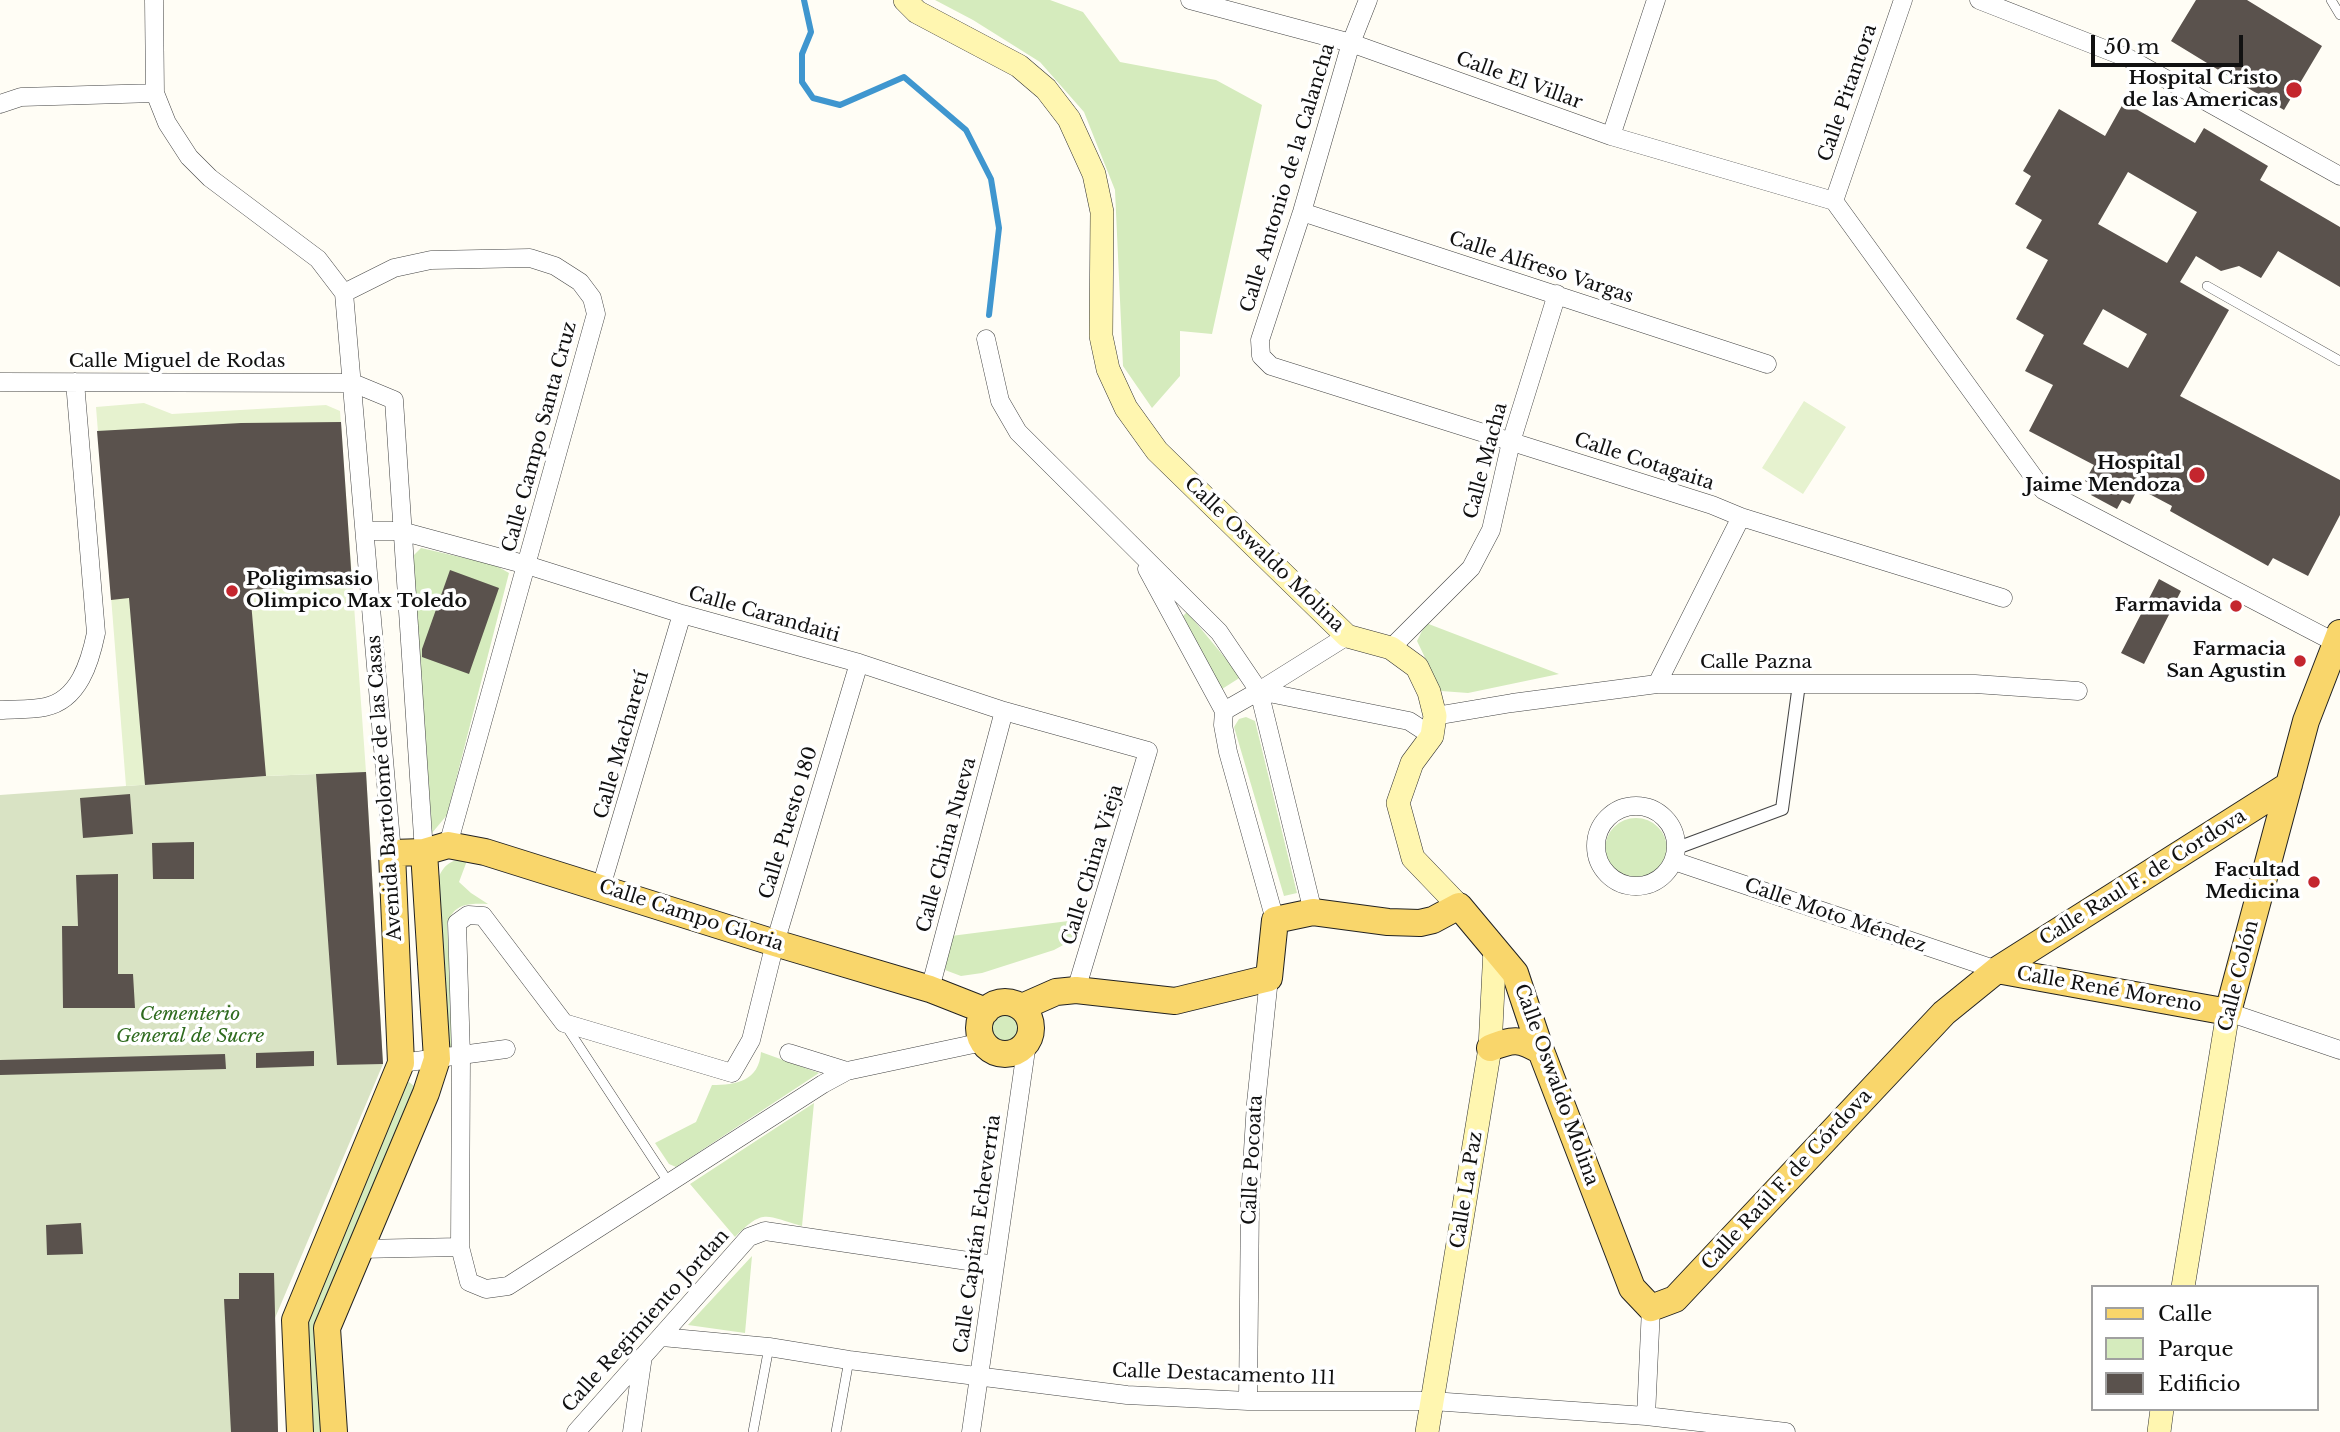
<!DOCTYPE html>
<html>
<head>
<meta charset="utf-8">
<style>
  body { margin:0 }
  #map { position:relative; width:2340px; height:1432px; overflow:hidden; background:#fffdf5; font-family:"Libre Baskerville",serif }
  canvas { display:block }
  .legend { position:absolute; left:2091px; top:1285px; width:228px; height:126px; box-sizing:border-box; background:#fff; border:2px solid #a0a0a0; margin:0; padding:9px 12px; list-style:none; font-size:21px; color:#111 }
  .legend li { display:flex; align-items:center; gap:14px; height:35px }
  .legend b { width:35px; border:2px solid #a0a0a0 }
  .scale { position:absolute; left:2091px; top:35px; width:152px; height:32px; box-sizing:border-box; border:4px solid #111; border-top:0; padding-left:9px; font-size:21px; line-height:24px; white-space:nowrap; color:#111; -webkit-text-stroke:5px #fff; paint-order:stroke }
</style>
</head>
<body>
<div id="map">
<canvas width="2340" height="1432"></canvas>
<ul class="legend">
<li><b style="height:9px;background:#f9d66b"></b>Calle</li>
<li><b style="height:19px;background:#d5ebbd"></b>Parque</li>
<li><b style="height:19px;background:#5a524d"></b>Edificio</li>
</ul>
<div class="scale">50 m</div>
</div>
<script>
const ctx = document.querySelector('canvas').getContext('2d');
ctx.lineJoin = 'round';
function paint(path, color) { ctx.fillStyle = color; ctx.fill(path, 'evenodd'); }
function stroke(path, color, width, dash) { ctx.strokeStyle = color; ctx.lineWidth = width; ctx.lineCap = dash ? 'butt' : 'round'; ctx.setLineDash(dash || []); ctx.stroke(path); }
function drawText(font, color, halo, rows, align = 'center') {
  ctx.font = font + ' "Libre Baskerville",serif'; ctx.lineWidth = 7; ctx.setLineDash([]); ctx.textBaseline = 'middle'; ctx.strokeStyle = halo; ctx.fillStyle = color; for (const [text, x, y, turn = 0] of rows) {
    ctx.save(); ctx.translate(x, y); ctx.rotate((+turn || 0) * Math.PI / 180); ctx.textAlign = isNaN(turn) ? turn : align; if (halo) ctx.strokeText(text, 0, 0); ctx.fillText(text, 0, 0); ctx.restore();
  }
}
const green = new Path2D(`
  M935,0H1050L1083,12L1120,62L1216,80L1262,105L1212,334L1180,331V376L1152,408L1123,366L1115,190L1084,112L1040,62L973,20Z
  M421,548L495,565L509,573L447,815L432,833L413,556Z
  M1187,612L1241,677L1222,689L1183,616Z
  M1426,623L1559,674L1468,693L1441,691L1417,641Z
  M1246,717L1255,721L1297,893L1284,896L1234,727L1239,719Z
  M1605 849a31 31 0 1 1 62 0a31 31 0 1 1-62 0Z
  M468,858L459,882L471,893L488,904C469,903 455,903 447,923L454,1047H446L436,885C442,866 448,860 468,858Z
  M1084,919L1076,938L1054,950L982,973L961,976L945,970L951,936Z
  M989 1028a17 17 0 1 1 34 0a17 17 0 1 1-34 0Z
  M761,1052L819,1073L676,1167L669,1164L655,1143L696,1122L712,1085C736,1085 759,1081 761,1052Z
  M409,1082L414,1086L415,1091L318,1314L323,1432H308L303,1330L403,1084Z
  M814,1103L802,1226C765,1216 764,1208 735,1237L690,1184Z
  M752,1256L745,1333L688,1325Z`);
const cemetery = new Path2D(`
  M366,772L383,1064L275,1318L278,1432H0V795L266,776Z`);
const pitch = new Path2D(`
  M1804,401L1846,427L1803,494L1762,468Z
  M144,403L172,414L326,405L340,411L366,772L266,776L126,786L96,407Z`);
const stream = new Path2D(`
  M804,0L811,32L802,54V82L813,98L840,105L904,77L966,130L991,179L999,228L989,315`);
const building = new Path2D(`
  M2196,0H2247L2322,46L2284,110L2171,41Z
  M2124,102L2195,143L2204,128L2268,166L2260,180L2340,227V287L2278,251L2261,278L2239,266L2221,271L2196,256L2180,282L2229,310L2180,396L2340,480V515L2308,576L2273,558L2268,566L2170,511L2172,506L2138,488L2130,504L2122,500L2117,509L2091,495L2095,487L2085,481L2094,465L2029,431L2053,385L2025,371L2044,335L2016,319L2048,260L2026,248L2042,220L2015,204L2031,176L2023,171L2059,109L2105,136ZM2128,172L2197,212L2167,263L2098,224ZM2103,309L2147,334L2128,368L2083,344Z
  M341,422L352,583L250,590L266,776L145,785L129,598L111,600L97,431L241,423Z
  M450,570L499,588L469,674L422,657V649Z
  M2159,579L2181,591L2144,664L2121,653Z
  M366,772L383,1064L337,1065L316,774Z
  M130,794L133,834L83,838L80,798Z
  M194,842V879H153L152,843Z
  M118,874V974H133L135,1008H63L62,926H78L76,875Z
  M314,1051V1066L256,1068V1053Z
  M225,1054L226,1069L0,1075V1060Z
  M81,1223L83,1254L47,1255L46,1225Z
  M239,1273H274L278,1432H231L224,1299H239Z`);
const service = new Path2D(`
  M2331,0L2340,15
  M2207,286L2340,361
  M566,1026L669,1183
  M753,1432L769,1347
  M836,1432L849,1360`);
const pedestrian = new Path2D(`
  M1677,848L1782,809L1799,684`);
const minor = new Path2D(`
  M154,0L155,93L167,123L189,157L210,178L318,259L344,293L392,853
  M1190,0L1351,43L1611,136L1834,201
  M1368,0L1351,43L1302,212L1260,340L1261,356L1271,366L1712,505L1741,517L2003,598
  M1979,0L2130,59L2340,176
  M0,104L21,97L155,93
  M1611,136L1656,0
  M1834,201L2043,490L2340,645
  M1834,201L1903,0
  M1302,212L1767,364
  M344,293L394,268L431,260L530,258L555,266L580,282L592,298L596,314L448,845
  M986,339L1000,401L1018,432L1219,632L1259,691L1313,912
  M0,382L353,383L394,400L424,852
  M366,531H401L527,565L682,614L859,663L1004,711L1148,751L1076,990
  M1147,569L1224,711L1223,725L1228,752L1275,920
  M1391,648L1471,568L1491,530L1511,442L1557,294
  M859,663L775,943L751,1040L732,1073L564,1023L483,916L468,915L457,923L461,1056L460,1247L469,1282L486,1289L508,1286L823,1084L847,1071L983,1042
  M1657,684L1741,517
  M1259,691L1409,721L1432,736
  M0,710C15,709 31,710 45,707C79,700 90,662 96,633L75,382
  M1224,711L1259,691L1347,636
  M1435,716L1512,703L1657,684H1975L2078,691
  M1596 846a40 40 0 1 1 80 0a40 40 0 1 1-80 0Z
  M1674,861L1997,970
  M601,887L682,614
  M930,989L1004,711
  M2228,1012L2340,1050
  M789,1053L847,1071
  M401,1063L506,1049
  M359,1249L460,1247
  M662,1337L769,1347L849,1360L1127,1395L1248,1401H1432L1646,1416L1786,1432
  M1248,1401L1250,1198L1256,1103L1269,978
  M1646,1416L1651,1308
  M576,1432L749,1237L765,1231L995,1265
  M632,1432L643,1356
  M971,1432L1027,1043`);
const secondary = new Path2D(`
  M905,0L917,12L1019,66L1046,89L1069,119L1094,174L1102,212L1101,336L1108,369L1126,408L1157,451L1347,636L1391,648L1417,667L1429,692L1435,716L1432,736L1412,763L1398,803L1413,858L1459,906
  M2183,1287L2228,1012
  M1427,1432L1490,1048L1495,948
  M2159,1432L2162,1409`);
const primary = new Path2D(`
  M1997,970L2228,1012L2306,721L2340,633
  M979 1028a26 26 0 1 1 52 0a26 26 0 1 1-52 0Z
  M1022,1007L1056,992L1076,990L1175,1001L1269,978L1275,920L1313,912L1388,922L1420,923L1433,920L1459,906L1515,973L1541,1051L1632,1288L1651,1308L1675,1299L1944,1013L1997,970L2289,785
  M1490,1048C1514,1039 1518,1038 1541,1051
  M300,1432L295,1320L401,1063L392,853L424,852L448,845L485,852L775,943L930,989L986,1011
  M334,1432L327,1328L426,1093L437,1059L424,852`);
const markers = [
  [2294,90,9,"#c4262e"],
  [2197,475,9,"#c4262e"],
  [232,591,7,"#c4262e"],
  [2236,606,7,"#c4262e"],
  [2300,661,7,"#c4262e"],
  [2314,882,7,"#c4262e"]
];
const poiNames = [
  ["Hospital Cristo",2278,79],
  ["de las Americas",2278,101],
  ["Hospital",2181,464],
  ["Jaime Mendoza",2181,486],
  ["Poligimsasio",246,580,"left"],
  ["Olimpico Max Toledo",246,602,"left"],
  ["Farmavida",2222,606],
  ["Farmacia",2286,650],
  ["San Agustin",2286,672],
  ["Facultad",2300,871],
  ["Medicina",2300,893]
];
const streetNames = [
  ["Calle El Villar",1519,81,20],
  ["Calle Pitantora",1848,93,-71],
  ["Calle Antonio de la Calancha",1288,178,-73],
  ["Calle Alfreso Vargas",1541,268,18],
  ["Calle Miguel de Rodas",177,362],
  ["Calle Campo Santa Cruz",540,437,-75],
  ["Calle Macha",1486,461,-75],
  ["Calle Cotagaita",1644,462,18],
  ["Calle Oswaldo Molina",1264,555,44],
  ["Calle Carandaiti",764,615,16],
  ["Calle Pazna",1756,663],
  ["Calle Macharetí",622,745,-74],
  ["Avenida Bartolomé de las Casas",385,788,-94],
  ["Calle Puesto 180",789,823,-73],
  ["Calle China Nueva",947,845,-75],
  ["Calle China Vieja",1093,865,-73],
  ["Calle Raul F. de Cordova",2143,878,-32],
  ["Calle Campo Gloria",691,916,18],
  ["Calle Moto Méndez",1835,916,19],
  ["Calle Colón",2239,976,-76],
  ["Calle René Moreno",2109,990,10],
  ["Calle Oswaldo Molina",1556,1085,70],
  ["Calle Pocoata",1253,1160,-87],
  ["Calle Raúl F. de Córdova",1787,1180,-47],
  ["Calle La Paz",1467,1190,-81],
  ["Calle Capitán Echeverria",978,1234,-82],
  ["Calle Regimiento Jordan",646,1321,-48],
  ["Calle Destacamento 111",1224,1375,2]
];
const parkNames = [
  ["Cementerio",190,1015],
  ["General de Sucre",190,1037]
];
paint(green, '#d5ebbd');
paint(cemetery, '#d9e3c4');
paint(pitch, '#e6f2cf');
stroke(stream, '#3f96cf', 6);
paint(building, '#5a524d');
stroke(service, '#444', 10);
stroke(pedestrian, '#444', 14);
stroke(minor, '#444', 19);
stroke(secondary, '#333', 24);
stroke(primary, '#222', 28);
stroke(service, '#fff', 9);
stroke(pedestrian, '#fff', 12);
stroke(minor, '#fff', 18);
stroke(secondary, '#fff6b0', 23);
stroke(primary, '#f9d66b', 26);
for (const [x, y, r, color] of markers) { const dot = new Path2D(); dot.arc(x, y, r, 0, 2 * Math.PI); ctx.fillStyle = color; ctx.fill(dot); stroke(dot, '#fff', 2.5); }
drawText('bold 19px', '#111', '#fff', poiNames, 'right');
drawText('19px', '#111', '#fff', streetNames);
drawText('italic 19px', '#2f6b1f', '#fff', parkNames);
</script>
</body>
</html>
